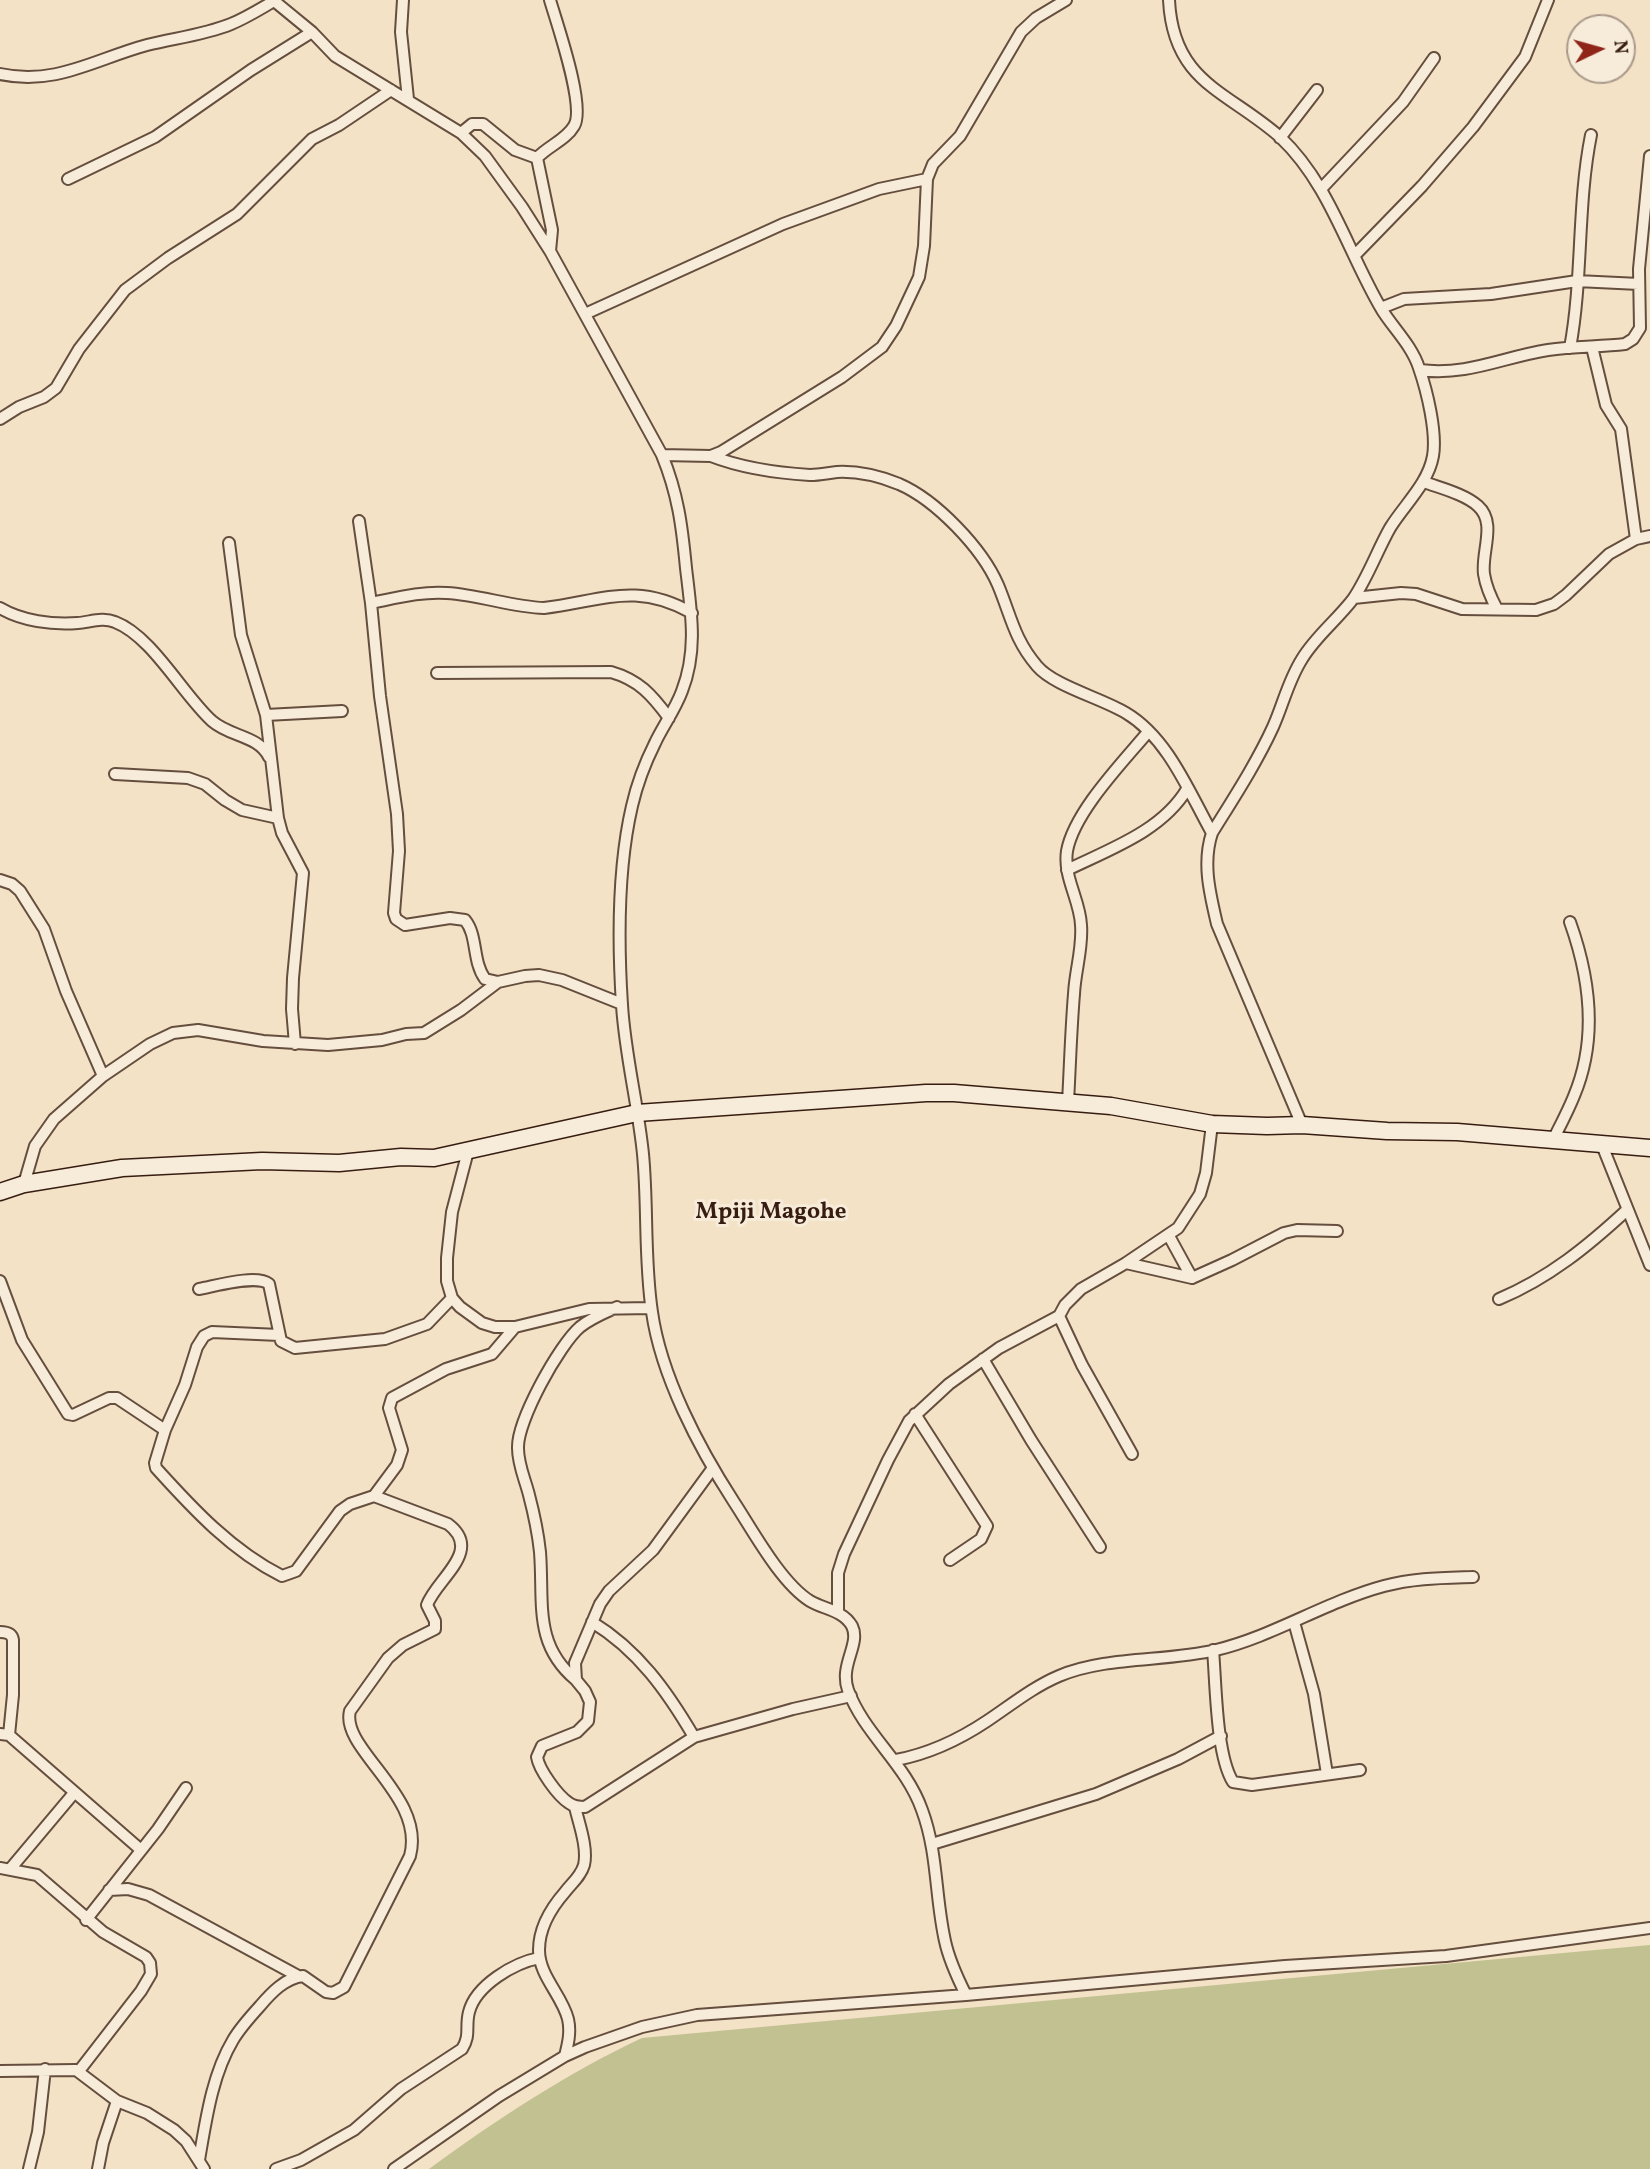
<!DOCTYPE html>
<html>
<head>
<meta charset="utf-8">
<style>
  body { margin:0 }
  #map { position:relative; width:1650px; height:2169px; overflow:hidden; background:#f3e2c6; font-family:Vollkorn,serif }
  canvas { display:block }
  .north { position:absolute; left:1566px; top:14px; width:70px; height:70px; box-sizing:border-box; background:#f7ecda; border:2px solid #aa998a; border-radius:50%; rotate:85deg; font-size:19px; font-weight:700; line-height:28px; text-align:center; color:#371c11 }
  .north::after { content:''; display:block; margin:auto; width:24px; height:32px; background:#8f2418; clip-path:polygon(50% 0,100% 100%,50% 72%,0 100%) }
</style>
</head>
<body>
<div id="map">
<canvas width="1650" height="2169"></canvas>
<div class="north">N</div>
</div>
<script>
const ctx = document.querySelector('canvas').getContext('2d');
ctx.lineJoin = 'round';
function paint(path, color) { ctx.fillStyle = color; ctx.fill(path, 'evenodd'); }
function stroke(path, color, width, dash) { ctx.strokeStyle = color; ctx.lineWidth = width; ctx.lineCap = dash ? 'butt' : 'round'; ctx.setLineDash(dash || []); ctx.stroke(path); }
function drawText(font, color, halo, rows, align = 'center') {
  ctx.font = font + ' Vollkorn,serif'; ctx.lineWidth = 6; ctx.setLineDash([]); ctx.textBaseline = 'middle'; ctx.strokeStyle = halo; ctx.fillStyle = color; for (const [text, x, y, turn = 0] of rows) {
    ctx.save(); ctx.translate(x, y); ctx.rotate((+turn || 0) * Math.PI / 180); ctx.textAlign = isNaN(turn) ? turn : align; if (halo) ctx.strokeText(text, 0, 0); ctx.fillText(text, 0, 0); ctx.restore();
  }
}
const green = new Path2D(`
  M1650,1945V2169H429C494,2121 569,2072 642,2038Z`);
const street = new Path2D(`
  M273,0L312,32L335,56L461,133L485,156L522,207L550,251L662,455C678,494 682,526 686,568C691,611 698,650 682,691C675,710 663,726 655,743C645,763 637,784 632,806C618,866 618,943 622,1005C625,1055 638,1104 643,1154C648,1206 644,1260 652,1312C661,1376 699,1448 734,1502C753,1531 781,1583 810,1601C823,1609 843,1610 852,1626C861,1644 839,1665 848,1690C864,1734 906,1764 922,1810C938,1853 935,1897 945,1941C949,1960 957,1977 966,1995
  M403,0L401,32L408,99
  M550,0C557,24 586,107 574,126C566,140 548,146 537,158L552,230L550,251
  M1169,0C1173,83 1228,91 1280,137C1330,184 1348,253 1382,310C1394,329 1412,346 1419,368C1427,391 1437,432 1433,456C1428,484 1404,505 1390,528C1377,551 1368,577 1353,599C1337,620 1315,637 1302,659C1288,681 1283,705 1273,727C1256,764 1233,799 1212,833C1202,863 1210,894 1217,924L1302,1125
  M0,74C56,86 95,59 147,45C175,38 204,35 231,24C246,18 260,9 274,1
  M461,133L472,124H483L515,150L537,158
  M1280,138L1317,90
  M68,179L155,137L251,70L312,32
  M1321,189L1403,102L1434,58
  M1355,255L1422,186L1473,127L1525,57L1548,0
  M1381,308L1404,299L1491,294L1577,281L1639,284
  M585,314L783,224L879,189L927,179
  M1592,347L1606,405L1621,429L1636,539
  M1570,348C1583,278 1577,205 1591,135
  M1420,370C1468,376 1503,357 1548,350C1574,346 1599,347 1625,344L1633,339L1640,328L1639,269L1650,156
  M0,419L19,407L44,397L56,388L79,349L125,290L168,258L237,214L312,139L339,125L391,90
  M662,455L711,456L721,452L842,377L882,347L896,326L919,277L924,246L927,179L933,164L960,136L1021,32L1036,18L1066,0
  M711,456C742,468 777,473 810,475C819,475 828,473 837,472C858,471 879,476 899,484C936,500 982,548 998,585C1011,616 1014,639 1037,666C1054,686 1101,698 1126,713C1168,738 1189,792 1212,833
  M1424,482C1440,488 1465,494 1478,506C1497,523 1481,552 1484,574C1486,587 1491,598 1497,609
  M359,521L371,603L380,696L397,814L399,851L394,913L396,919L405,925L450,918L465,920C478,936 472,961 485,979L498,982
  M229,543L241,635L266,715L278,818L282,833L303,873L293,978L292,1009L295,1044
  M1354,598L1401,593L1416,594L1462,609L1536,610L1554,604L1566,595L1609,554L1636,539L1650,536
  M371,603C396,598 422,591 447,593C480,595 512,607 544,608C602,601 636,581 692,613
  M0,608C22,621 52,625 78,623C90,622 103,617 115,622C152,636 183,695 212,721C230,737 258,735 269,757
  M437,673L611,672C639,680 652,695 669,718
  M266,715L342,711
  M115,774L188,778L205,784L225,800L242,810L278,818
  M1067,870C1110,849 1162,831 1187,789
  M0,880L12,884L20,891L44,929L66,991L103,1076
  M1068,1102C1070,1066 1071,1030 1074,994C1075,971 1083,948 1081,925C1080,900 1063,877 1067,851C1074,812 1123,762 1148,732
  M1553,1140C1560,1126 1568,1111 1574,1096C1598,1039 1590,978 1570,922
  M1602,1145L1650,1265
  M468,1151L452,1212L447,1258V1281L452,1298L460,1307L482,1323L495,1327H515L589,1309L651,1308
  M24,1184L35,1146L54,1119L103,1076L150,1044L173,1033L198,1030L263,1041L328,1045L382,1040L406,1034L424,1033L461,1010L498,982L525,976L539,975L562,980L622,1004
  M1169,1236L1192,1278
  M1126,1263L1192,1278L1232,1260L1284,1233L1297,1230L1337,1231
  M0,1281L22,1340L68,1414L73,1415L109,1398H117L165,1430
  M199,1289C216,1286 256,1274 269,1284L281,1341L295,1348L385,1339L427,1324L452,1298
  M1499,1299C1549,1278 1588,1246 1627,1210
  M1059,1316L1082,1365L1132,1454
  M279,1335L212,1332L204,1336L197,1347L185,1385L165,1430L155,1463L156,1468C193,1509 232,1551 282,1576L296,1571L340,1511L350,1504L374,1496L397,1465L402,1450L389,1408L392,1398L446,1369L492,1354L515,1327
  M983,1359L1031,1440L1100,1547
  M915,1414L987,1526L981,1539L950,1560
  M713,1468L653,1550L609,1591L600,1604L575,1663L576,1680L585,1691L590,1702L588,1721L577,1732L542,1746L537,1757C539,1770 558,1796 569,1803C574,1807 579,1807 585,1807L694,1737L793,1709L851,1696
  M838,1612V1573L844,1554L888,1460L909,1421L949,1384L999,1348L1059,1316L1065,1305L1081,1289L1126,1263L1178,1228L1200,1194L1206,1173L1212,1124
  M592,1622C638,1650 667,1691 694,1737
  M1294,1622L1314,1694L1327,1774
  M0,1632C6,1632 12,1633 13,1640V1695L9,1735
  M1213,1650C1216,1684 1216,1755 1233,1782L1252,1785L1360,1770
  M576,1680C533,1644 544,1603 540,1552C538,1533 534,1514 529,1495C525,1479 518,1465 518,1448C517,1421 559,1345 580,1327C591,1318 604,1313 617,1307
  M0,1734L9,1735L141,1850
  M896,1760C928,1754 960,1739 987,1721C1011,1705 1033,1687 1059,1676C1106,1656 1166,1662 1216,1650C1274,1636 1325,1602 1384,1586C1414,1578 1442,1578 1473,1577
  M932,1844L1096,1794L1178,1759L1221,1736
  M0,1868L37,1875L103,1932L146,1957L150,1963L151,1974L141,1991L79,2071
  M11,1868L74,1793
  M109,1890L128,1889L149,1895L298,1976
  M86,1920L158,1829L186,1788
  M565,2056C568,2044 571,2032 568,2019C562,1995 539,1976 539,1950C539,1927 551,1908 565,1892C572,1883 581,1876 584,1865C588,1848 579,1824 575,1807
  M0,2071L76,2070L117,2101L147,2113L174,2130L186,2141L204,2169
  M199,2160C206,2120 212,2075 233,2040C240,2028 250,2017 260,2006C271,1993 285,1978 303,1976L326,1992L333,1993L344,1987L410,1856C426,1796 340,1749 350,1711L388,1658L403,1645L435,1629V1621L427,1605C436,1579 484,1551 448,1524L374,1496
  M29,2169L38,2132L45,2069
  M98,2169L103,2143L117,2101
  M276,2169L301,2160L354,2130L401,2089L462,2049C471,2035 465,2027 469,2012C476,1985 514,1963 539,1958
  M394,2169L499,2096L565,2056L585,2047L642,2027L697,2015L966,1995L1285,1966L1446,1956L1650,1928`);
const secondary = new Path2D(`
  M0,1192L24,1184L122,1168L262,1161L339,1163L401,1157L434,1158L637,1113L926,1093H954L1111,1106L1212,1124L1267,1126L1302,1125L1387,1131L1457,1132L1650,1148`);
const quarterNames = [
  ["Mpiji Magohe",771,1214]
];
paint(green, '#c2c191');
stroke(street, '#664e3e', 14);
stroke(secondary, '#371c11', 19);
stroke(street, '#f7ecda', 10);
stroke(secondary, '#f7ecda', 16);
drawText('bold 23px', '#371c11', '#f7ecda', quarterNames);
</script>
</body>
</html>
